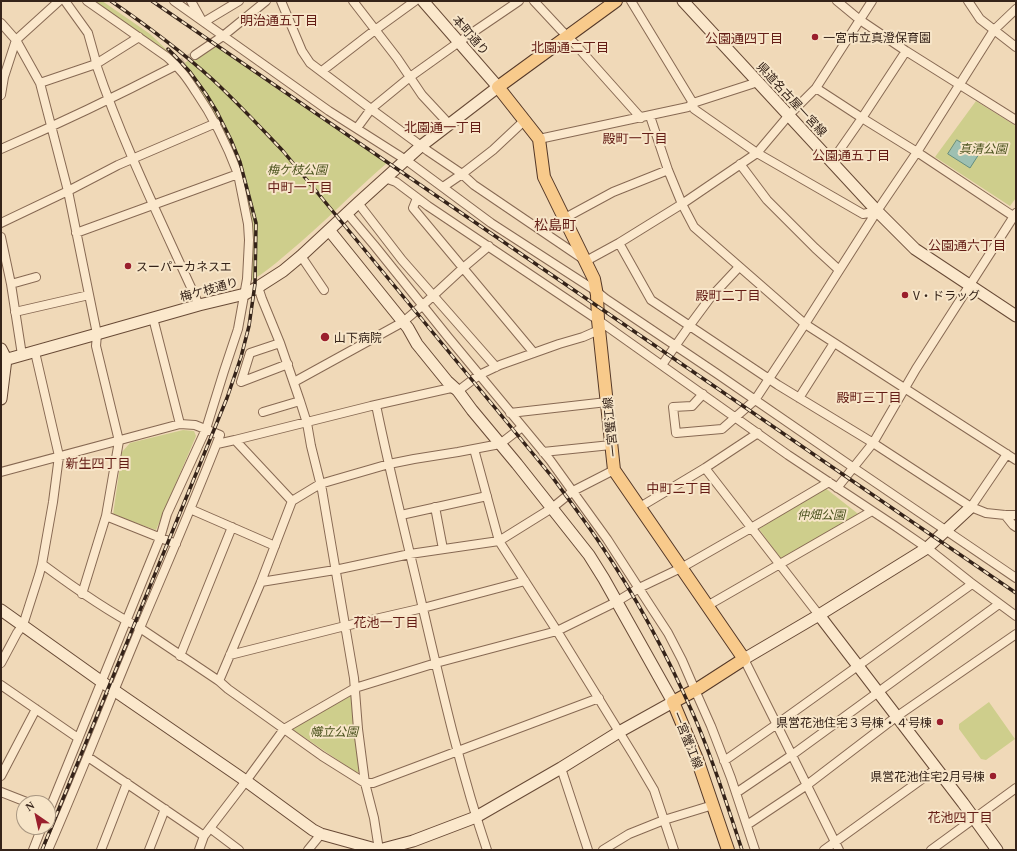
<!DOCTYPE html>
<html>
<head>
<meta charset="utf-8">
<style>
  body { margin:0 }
  #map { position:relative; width:1017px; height:851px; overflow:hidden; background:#f0d9b8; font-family:Georgia,serif }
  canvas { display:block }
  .frame { position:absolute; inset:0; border:2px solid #352319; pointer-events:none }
  .north { position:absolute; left:16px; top:795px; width:40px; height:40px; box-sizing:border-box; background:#f7e5c8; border:1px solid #a99782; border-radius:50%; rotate:326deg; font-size:11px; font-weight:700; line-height:16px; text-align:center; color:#352319 }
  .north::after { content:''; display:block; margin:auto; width:14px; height:18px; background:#9a1f2d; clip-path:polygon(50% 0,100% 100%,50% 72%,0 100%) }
</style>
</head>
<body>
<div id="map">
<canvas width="1017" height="851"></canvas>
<div class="frame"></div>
<div class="north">N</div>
</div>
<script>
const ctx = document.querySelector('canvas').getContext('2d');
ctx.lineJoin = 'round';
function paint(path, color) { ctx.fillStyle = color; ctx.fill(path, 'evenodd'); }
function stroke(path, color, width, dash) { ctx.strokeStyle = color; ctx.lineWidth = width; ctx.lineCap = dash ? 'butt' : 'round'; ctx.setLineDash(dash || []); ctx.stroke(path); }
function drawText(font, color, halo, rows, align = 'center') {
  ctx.font = font + ' Georgia,"Noto Sans JP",serif'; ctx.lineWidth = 4; ctx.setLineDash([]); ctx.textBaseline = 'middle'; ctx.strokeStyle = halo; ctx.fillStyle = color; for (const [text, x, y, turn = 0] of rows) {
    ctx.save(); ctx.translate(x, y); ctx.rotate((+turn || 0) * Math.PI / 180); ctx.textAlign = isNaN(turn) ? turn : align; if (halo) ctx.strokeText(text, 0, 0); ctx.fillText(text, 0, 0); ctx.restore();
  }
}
const green = new Path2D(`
  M91,1H102L108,5L150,34L169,52V55Z
  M214,45L276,88L387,163C353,192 323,224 289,252C277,262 266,272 252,280C252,261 254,241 252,222C247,182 226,131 205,97C198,86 189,76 181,65Z
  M976,101L1016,126V198L1010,206L935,157Z
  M183,430L194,431L196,436L156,530L113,515L122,452L130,443Z
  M824,487L862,517L782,560L759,529Z
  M352,695L360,767L359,771L357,773L292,729Z
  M989,702L1015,739L986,760L981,759L959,729V724Z`);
const water = new Path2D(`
  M957,140L979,154L970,168L948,154Z`);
const streetTunnel = new Path2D(`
  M177,65L195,55`);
const street = new Path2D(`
  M65,1L88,33L95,58L96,64C124,147 163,225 199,305
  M174,1L329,111L406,160L491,223L596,291L606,299L716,373L854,468L1016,578
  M191,1L201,19
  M281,1L302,51L310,63L371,109L428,151L462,174L474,185L586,261L619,243L682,204L757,153L789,115L816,88L872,1
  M353,1L397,58L422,95L449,124
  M534,1L561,30L575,44L641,118
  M631,1L693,103L694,109L757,153L863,214L877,211
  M837,1L860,20L906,51L1016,120
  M968,1L980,19L1016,47
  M204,22L239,1
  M1,23L16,40L40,83L68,191L97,334L96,346L119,441L106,516L82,594
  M195,55L223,36L266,1
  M322,71L375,30L415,1
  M40,83L96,64L139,37
  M816,88L862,118L917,152L1016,218
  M1,95L4,77L16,40L59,1
  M650,116L668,170L682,204L694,227L805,324L1016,460
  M357,128L371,109L410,77L466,37L519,1
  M539,139L688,107L693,103L758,82
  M1,149C61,123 119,95 177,65
  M832,161L862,118L906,51
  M740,164L767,200L815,248L839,270
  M385,178L396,182L428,206L598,320L788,455L895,526L927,548L970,582L1016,616
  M443,187L462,174L493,150L525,120
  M417,198L413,208L534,353
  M358,203L402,260L496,367
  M347,213L374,245L448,337L550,460L607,539L651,607L668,633L682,660L695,690L711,726L731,778L755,850
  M565,218L613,192L668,170
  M1,223L68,191L118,165L216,123
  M76,233L238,174
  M1,237L11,284L22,355
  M619,243L651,300L778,385L870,441L971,507L986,513L1005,515H1016
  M301,256L324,290
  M11,284L36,277
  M258,287L262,299L280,343L300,401L307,423L311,446L322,490L354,678L358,729L365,783L374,818L379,850
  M15,312L89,295
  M153,318L180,424
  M280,343L250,353L241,382L288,364
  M662,365L690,325L710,298L739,267
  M294,382L403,322L423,305L463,268L489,246
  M703,394L692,406L673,407L676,433L722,429L755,400L805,324L877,211L917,152L994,30L1016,9
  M799,398L834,343
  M376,405C389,469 405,532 420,596C440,681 459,767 487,850
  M263,412L300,401
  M510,413L607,402
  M235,440L292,501
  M217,444L235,440L371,406L451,388L458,391L479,375L500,365L559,344L583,337L599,330
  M474,449L499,541L557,631L634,756L654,790L674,850
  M543,452L611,445
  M705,468L819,615
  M1,472L180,424L195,425L220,435C195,500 167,564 140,628C109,702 80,777 48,850
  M837,488L873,443L916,369L1016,213
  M435,507L443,549
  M640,507L705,468L758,433
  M971,507L1007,454
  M190,509L275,546
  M401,515L487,496
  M1005,515L1013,525L1016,527
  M106,516L176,544
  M42,564C73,587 105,610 140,628L219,681L228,689L322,756L365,783H373L599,698
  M261,582L335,570L410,554L499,541L552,508L573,491L614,470
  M707,606L872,511
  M230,655L345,626L423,608L525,581
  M180,656L232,527
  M744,659L774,719L839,850
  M1,663L17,633L23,625L39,575L42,564L53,502L59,456L35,352
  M219,681L261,582L292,501L320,484L389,464L414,459L458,452L500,444L522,427
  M1,685L78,738
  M88,757L204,836
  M724,761L777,724L972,584
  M561,768L588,850
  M1,776L36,709
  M1,792L29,803
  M736,793L792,755L999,604
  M48,813L160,538L167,514L206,429L224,371L238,329L247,279L249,240L248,224L238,174C227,145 214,118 196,92C187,78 180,68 167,57L87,1
  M747,825L807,785L896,717L1016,634
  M210,828L239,850
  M33,850L42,827
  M101,850L127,783
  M149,850L165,809
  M199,850L204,836L210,828L246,781L284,729L355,688L436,663L557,631L616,602L639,588L681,568L751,528L829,482
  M308,850L321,834
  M603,850L629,834L664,820L713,805
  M824,850L936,769
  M931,850L1016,788`);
const secondary = new Path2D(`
  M683,1L877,211L915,249L1016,316
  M1,349L6,359L1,399
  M1,361L97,334L199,305L245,294L258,287L283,271L301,256L358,203L421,146L498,87L423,1
  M1,610L102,682L246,781L313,830L321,834L379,850L413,841L476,817L561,768L619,732L673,702L604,579L589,555L517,464L472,410L458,391L447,381L417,344L408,328L329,230
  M819,615L963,803L997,850
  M744,659L819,615L927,548L971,507`);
const primary = new Path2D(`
  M616,1L498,87L539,139L544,177L594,279L597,295L598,320L614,470L744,659L699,688L673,702L697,759L728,850`);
const rail = new Path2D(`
  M111,1C146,25 181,51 212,79C237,102 260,127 283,151L553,478C569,500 586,522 601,545C637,598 668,657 694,716C713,759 727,805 742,850
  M152,1L1016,593
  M42,850L227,398L241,357L249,326L255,284L256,223L240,162L231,140L217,112L206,94L190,72L175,56L168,49`);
const markers = [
  [815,37,4,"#9a1f2d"],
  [128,266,4,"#9a1f2d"],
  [905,295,4,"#9a1f2d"],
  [325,337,5,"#9a1f2d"],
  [940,722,4,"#9a1f2d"],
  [993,776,4,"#9a1f2d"]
];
const streetNames = [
  ["本町通り",471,35,49],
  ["県道名古屋一宮線",792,99,47],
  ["梅ケ枝通り",209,289,-15],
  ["一宮蟹江線",610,427,-96],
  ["一宮蟹江線",688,740,68]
];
const poiNames = [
  ["一宮市立真澄保育園",823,37],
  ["スーパーカネスエ",136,266],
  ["V・ドラッグ",913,295],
  ["山下病院",334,337],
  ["県営花池住宅３号棟・４号棟",932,722,"right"],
  ["県営花池住宅2月号棟",985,776,"right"]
];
const parkNames = [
  ["真清公園",983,148],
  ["梅ケ枝公園",297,169],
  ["仲畑公園",821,514],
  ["幟立公園",334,731]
];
const neighbourhoodNames = [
  ["明治通五丁目",279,20],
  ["公園通四丁目",744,38],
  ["北園通二丁目",570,47],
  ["北園通一丁目",443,127],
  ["殿町一丁目",635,138],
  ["公園通五丁目",851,155],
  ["中町一丁目",300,187],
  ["公園通六丁目",967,245],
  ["殿町二丁目",728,295],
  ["殿町三丁目",869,397],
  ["新生四丁目",98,463],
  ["中町二丁目",679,488],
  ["花池一丁目",386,622],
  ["花池四丁目",960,817]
];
const quarterNames = [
  ["松島町",555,225]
];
paint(green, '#cece8c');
paint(water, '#9ec0b2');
stroke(water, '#658d7f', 1);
stroke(streetTunnel, '#cbb598', 8, [8, 4]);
stroke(street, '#876953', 10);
stroke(secondary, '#684a36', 13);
stroke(primary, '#543828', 14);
stroke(street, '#fbe8cc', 8);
stroke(secondary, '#fbe8cc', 11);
stroke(primary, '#f8ca8b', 12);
stroke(rail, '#352319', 3.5);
stroke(rail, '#f7e5c8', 2, [6]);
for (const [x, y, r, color] of markers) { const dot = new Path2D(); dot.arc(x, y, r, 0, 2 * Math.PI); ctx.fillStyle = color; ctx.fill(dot); stroke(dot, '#f7e5c8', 1.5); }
drawText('12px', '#352319', '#f7e5c8', streetNames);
drawText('12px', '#352319', '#f7e5c8', poiNames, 'left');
drawText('italic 12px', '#4b531e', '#f7e5c8', parkNames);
drawText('13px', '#641d16', '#f7e5c8', neighbourhoodNames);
drawText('14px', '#641d16', '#f7e5c8', quarterNames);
</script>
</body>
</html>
